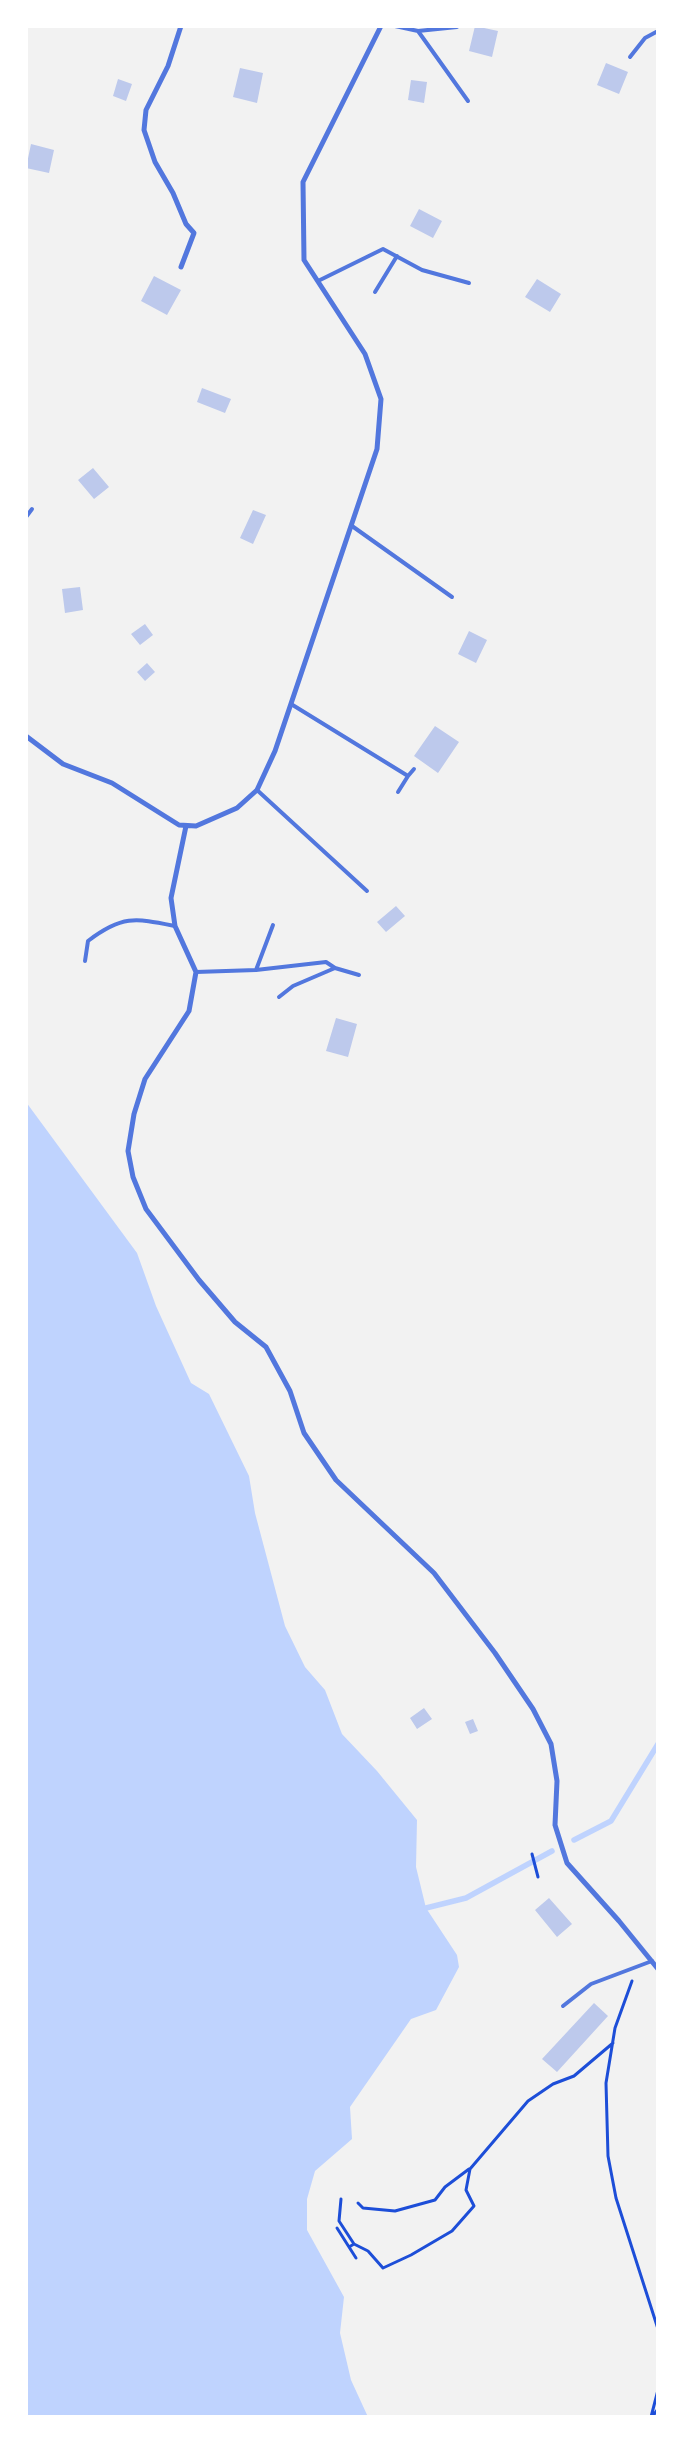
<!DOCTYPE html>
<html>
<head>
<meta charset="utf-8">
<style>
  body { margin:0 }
  #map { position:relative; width:684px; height:2443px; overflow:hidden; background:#f2f2f2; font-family:Ubuntu,sans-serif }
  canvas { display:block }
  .frame { position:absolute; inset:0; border:28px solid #fff; pointer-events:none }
</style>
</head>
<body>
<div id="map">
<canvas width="684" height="2443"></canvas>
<div class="frame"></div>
</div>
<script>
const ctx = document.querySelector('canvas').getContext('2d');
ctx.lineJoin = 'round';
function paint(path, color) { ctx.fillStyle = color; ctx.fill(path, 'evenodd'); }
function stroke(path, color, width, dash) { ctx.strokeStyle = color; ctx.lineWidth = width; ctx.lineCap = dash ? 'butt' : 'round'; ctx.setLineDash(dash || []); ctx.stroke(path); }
const water = new Path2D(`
  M26,1102L137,1253L156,1306L191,1383L209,1394L249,1476L255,1513L285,1626L305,1667L325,1690L342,1734L377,1771L417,1820L416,1867L426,1908L457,1955L459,1967L436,2010L411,2019L350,2107L352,2139L315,2171L307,2199V2230L344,2297L340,2333L351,2380L368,2417H26Z`);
const stream = new Path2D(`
  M574,1840L611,1821L658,1744
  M426,1908L466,1898L552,1851`);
const building = new Path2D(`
  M475,26L498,31L492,57L469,51Z
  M606,63L628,72L619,94L597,85Z
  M240,68L263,73L257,103L233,97Z
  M118,79L132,84L126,101L113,96Z
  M411,80L427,82L424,103L408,100Z
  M31,144L54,150L49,173L26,168Z
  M419,209L442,221L433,238L410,226Z
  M154,276L181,290L167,315L141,301Z
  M537,279L561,294L550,312L525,297Z
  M202,388L231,399L225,413L197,402Z
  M93,468L109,487L94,499L78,480Z
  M253,510L266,515L253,544L240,538Z
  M80,587L83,610L65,613L62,589Z
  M145,624L153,635L140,645L131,634Z
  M469,631L487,640L476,663L458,654Z
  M147,663L155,672L145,681L137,672Z
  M435,726L459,742L438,773L414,756Z
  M396,906L405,916L386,932L377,922Z
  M336,1018L357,1024L348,1057L326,1051Z
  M424,1708L432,1719L417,1729L410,1718Z
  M473,1719L478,1731L470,1734L465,1722Z
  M549,1898L572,1924L557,1937L535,1910Z
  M594,2003L608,2016L557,2072L542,2059Z`);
const path = new Path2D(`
  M532,1854L538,1877
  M632,1981L615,2028L606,2083L608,2156L616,2198L658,2329
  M341,2199L339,2221L354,2244
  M358,2203L363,2208L395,2211L435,2200L445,2187L469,2169
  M337,2228L349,2247
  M356,2258L349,2247L354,2244L368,2251L383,2268L411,2255L452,2231L474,2206L466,2190L470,2169L528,2101L553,2084L574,2076L613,2043
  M651,2417L658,2390
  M652,2417L658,2409`);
const service = new Path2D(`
  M395,26L418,31L457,27
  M418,31L468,101
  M630,57L645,38L658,31
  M318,281L383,249L422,270L469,283
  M375,292L397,256
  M26,517L32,509
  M352,526L452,597
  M291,704L408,776L414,769
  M257,790L367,891
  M398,792L408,776
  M85,961L88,941C122,915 135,918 175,926
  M256,970L273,925
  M196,972L256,970L326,962L335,968L359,975
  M279,997L293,986L335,968
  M563,2006L591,1984L652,1961`);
const minor = new Path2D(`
  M181,26L168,66L146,110L144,130L155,162L173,193L186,224L194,233L181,267
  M26,736L63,764L112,783L179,825L196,826L237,808L257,790L275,751L377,449L381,399L365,354L304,260L303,182L381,26
  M186,826L171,898L175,926L196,972L189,1011L145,1079L134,1114L128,1151L133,1177L146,1209L199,1280L235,1322L266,1347L290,1391L304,1433L336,1480L434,1573L495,1653L533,1709L551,1744L557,1781L555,1825L567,1863L619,1921L658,1969`);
paint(water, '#bfd3fe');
stroke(stream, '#bfd3fe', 5.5);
paint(building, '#bdc9ec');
stroke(path, '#1d4ed8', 3);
stroke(service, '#5277de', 4);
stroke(minor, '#5277de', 5);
</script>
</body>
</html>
